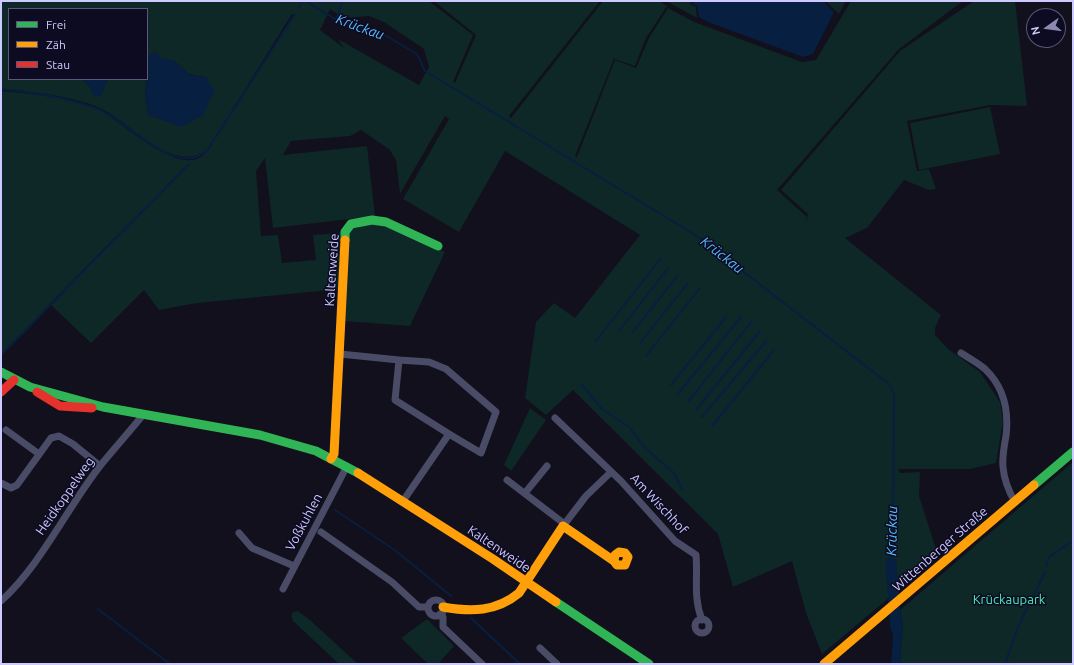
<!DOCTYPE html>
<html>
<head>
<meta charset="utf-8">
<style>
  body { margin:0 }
  #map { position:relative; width:1074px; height:665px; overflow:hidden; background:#11101c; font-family:Ubuntu,sans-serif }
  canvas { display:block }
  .frame { position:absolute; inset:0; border:2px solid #cdcaff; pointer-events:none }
  .legend { position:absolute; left:8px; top:8px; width:140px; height:72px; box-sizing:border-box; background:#0d0b21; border:1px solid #5a577a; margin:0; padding:5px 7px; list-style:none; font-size:12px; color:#cdcaff }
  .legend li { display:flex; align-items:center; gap:8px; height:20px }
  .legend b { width:20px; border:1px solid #5a577a }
  .north { position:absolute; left:1026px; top:8px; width:40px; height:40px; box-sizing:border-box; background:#0d0b21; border:1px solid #5a577a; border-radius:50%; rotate:256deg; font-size:11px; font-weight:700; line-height:16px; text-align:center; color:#cdcaff }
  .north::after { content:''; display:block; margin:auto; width:14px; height:18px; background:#8b89b0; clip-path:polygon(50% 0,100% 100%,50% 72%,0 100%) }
</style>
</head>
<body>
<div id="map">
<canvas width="1074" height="665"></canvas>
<div class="frame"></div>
<ul class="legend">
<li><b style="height:5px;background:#30b455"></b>Frei</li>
<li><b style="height:5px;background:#ff9f0a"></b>Zäh</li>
<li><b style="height:5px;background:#e5322d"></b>Stau</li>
</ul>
<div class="north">N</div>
</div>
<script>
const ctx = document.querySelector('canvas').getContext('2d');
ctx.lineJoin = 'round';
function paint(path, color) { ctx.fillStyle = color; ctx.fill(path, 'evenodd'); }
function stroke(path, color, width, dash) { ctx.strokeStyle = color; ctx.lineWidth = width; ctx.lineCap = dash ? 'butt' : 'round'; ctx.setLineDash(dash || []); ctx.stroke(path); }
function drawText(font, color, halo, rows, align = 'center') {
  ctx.font = font + ' Ubuntu,sans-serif'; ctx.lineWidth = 3; ctx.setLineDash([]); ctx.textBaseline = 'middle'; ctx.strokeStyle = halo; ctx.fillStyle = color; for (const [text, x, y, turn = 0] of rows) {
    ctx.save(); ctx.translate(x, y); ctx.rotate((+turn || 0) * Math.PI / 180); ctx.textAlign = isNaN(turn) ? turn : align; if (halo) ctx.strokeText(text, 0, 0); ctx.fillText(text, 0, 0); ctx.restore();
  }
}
const green = new Path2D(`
  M1,1H429L473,35L453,82L455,83L476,35L434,1H600L509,116L511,118L603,1H659L667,6L646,38L635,66L614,59L575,156L577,157L615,60L636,68L649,38L668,8L694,22L802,62L816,60L851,1H963L899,49L777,190L807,217L805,228L808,214L781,190L900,51L974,1H1015L1027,106L990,105L907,121L917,171L929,169L936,189L929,190L904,180L867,228L845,238L941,315L935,328V335L948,349L980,372L1000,402L1003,421L996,463L970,469H898L900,473L920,472L919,496L936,549L913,570L890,597L822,654L806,613L792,561L733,587L718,534L573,390L546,415L525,398L536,322L554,303L575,318L640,235L505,151L459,232L403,199L449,119L445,116L400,194L396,160L390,150L361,130L350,136L291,141L283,155L367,146L375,216L273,228L265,158L256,171L261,236L278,235L282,263L316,260L313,235L340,233V289L197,303L159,310L144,290L91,343L51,305L128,224L1,354V93L3,91C35,94 68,97 99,110C122,120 185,185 207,150C173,175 132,124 102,109C80,99 54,95 31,92C23,91 8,87 1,90ZM9,9H147V77L149,65L147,57L174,61L189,74L207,78L164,120L148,115L145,92L147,79H108L100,96L93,95L90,86L81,79H9ZM330,9L344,18L369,16L384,22L424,49L429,67L419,85L338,39L344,48L320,30ZM292,14L295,15L232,112H231Z
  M666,1H692L690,4L696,7L697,18Z
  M825,1H846L839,14Z
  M990,107L1000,154L919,170L910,123Z
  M371,223C397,226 421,241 445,252L410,326L344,321L349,230Z
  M530,408L546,420L511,471L504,465Z
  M1073,462V664H902L900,660L903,624L900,610Z
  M298,611L311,621L358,664H339L293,621L291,616L293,612Z
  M427,619L454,646L438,664H428L401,638Z`);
const water = new Path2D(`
  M694,1H823L834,12L813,54L803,57L708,22L699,17L697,6L692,4Z
  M156,51L161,58L174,61L189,74L207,78L214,91L203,115L181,127L148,115L145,92L149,65L147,57Z
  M81,79H108L100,96L96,97L93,95L90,86Z
  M900,610L903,624L900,660L902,664H891L893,635L891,619Z`);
const stream = new Path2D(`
  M305,1L342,23L376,30L417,54L425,71L697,236L889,384L894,394L893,534L891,563
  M299,7L303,1
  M336,20L343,1
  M2,89C35,93 66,97 98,109C127,119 177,182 208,149L295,14
  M619,331L669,267
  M632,333L677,276
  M596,341L661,258
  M640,343L687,284
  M2,354L189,164
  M646,356L699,289
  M581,384L602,409L629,427L645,448L674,473L682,490
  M671,385L726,317
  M677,395L741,317
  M688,402L752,321
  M696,410L760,331
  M702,417L766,341
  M712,426L774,350
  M335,510L396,551L451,596
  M1046,566L1049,557L1073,541
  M98,609L170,664
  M471,618L520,664
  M1005,664L1018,627L1045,572`);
const river = new Path2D(`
  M891,563L896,628`);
const street = new Path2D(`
  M961,353C969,358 978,363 985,369C1004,387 1009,411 1006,436C1004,447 1002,457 1003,467C1004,479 1009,492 1015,502
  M340,354L399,360L395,400L449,434L403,501
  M399,360L429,362L446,369L496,412L481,453L449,434
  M555,418L621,481L675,541L696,555C698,578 693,597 702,620
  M6,430L39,454
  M507,480L562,522L563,526L586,496L611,472
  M1,483L11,488L17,485L51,438L59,436L73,444L100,466
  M525,493L547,466
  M321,532L392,582L419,607H428
  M239,533L252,548L294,566
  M283,589L347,466
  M428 608a8 8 0 1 1 16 0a8 8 0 1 1-16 0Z
  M1,601C41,565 67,508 100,466C114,449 129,432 143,415
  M440,614L443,617V627L482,664
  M695 626a7 7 0 1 1 14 0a7 7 0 1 1-14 0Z
  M540,648L557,664`);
const fast = new Path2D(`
  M345,240V232L351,224L372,220L386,222L438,246
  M1,372L30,387L103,407L260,435L316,451L358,473
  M1034,485L1073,452
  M556,602L649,664`);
const slow = new Path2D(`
  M331,459L334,454L345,240
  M358,473L493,559L556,602
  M443,607C471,612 496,612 519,593L563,526L614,561L617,565H625L628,557L625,553L619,552L615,555L614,561
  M824,664L1034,485`);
const jam = new Path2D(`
  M1,392L14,380
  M37,392L60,406L92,408`);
const streetNames = [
  ["Kaltenweide",332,270,-86],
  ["Heidkoppelweg",65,496,-55],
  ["Am Wischhof",659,504,47],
  ["Voßkuhlen",304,522,-62],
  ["Kaltenweide",499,549,34],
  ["Wittenberger Straße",940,549,-41]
];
const parkNames = [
  ["Krückaupark",1009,600]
];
const waterNames = [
  ["Krückau",360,27,20],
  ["Krückau",722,255,38],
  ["Krückau",892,531,-89]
];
paint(green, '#0e2727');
paint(water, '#071f40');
stroke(stream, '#071f40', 2);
stroke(river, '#071f40', 11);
stroke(street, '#4a4b66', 7);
stroke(fast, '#30b455', 9);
stroke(slow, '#ff9f0a', 9);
stroke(jam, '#e5322d', 9);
drawText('13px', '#cdcaff', '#0d0b21', streetNames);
drawText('13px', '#4bebba', '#0d0b21', parkNames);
drawText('italic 14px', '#58bbff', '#0d0b21', waterNames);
</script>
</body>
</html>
